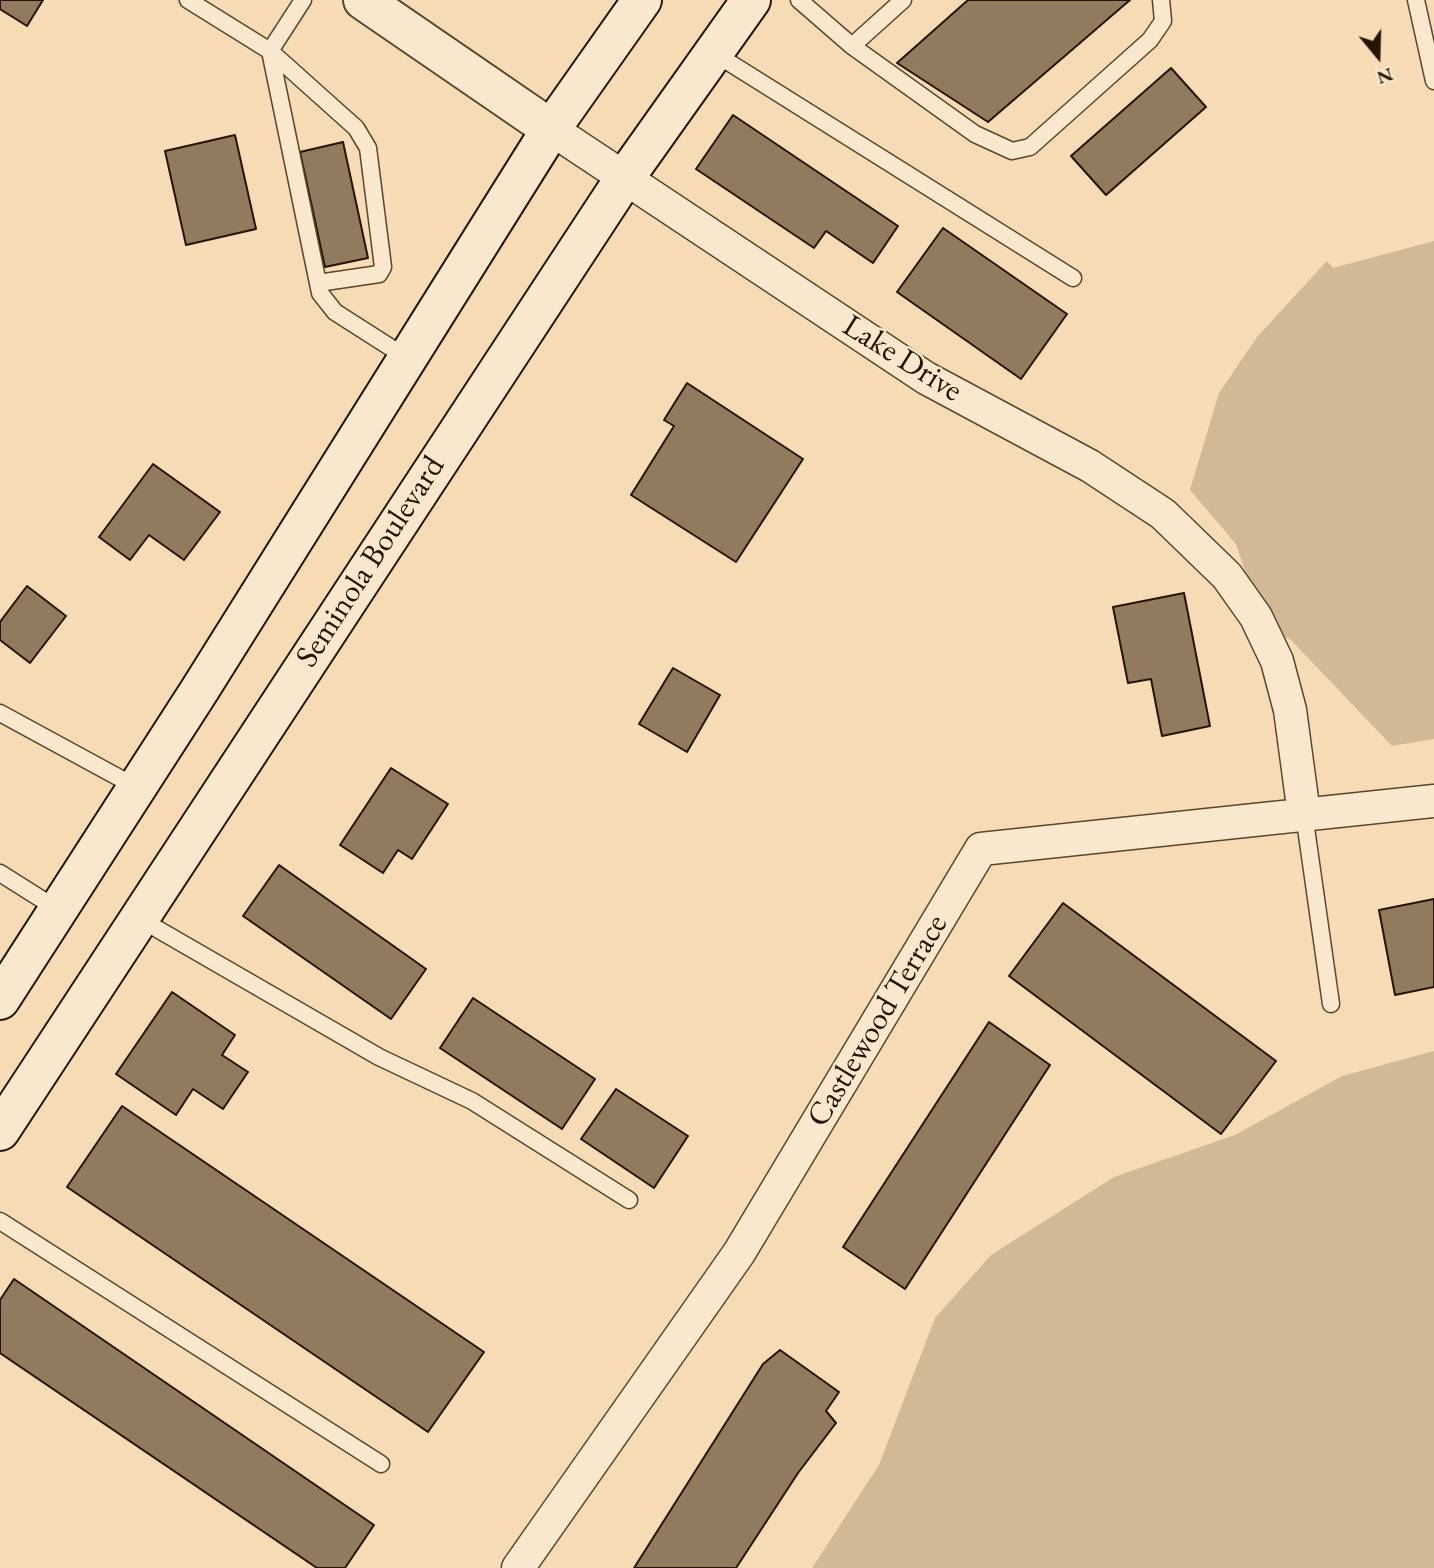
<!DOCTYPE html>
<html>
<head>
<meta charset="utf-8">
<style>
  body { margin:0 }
  #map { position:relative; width:1434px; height:1568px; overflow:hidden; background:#f6dbb4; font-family:"EB Garamond",serif }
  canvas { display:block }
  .north { position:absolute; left:1343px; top:21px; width:70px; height:70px; -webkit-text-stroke:5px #f9e8ce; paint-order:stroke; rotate:161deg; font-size:19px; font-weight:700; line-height:28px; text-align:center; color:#241400 }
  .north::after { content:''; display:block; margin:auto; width:24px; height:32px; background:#241400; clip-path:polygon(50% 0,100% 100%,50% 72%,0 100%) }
</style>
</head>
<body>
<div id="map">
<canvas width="1434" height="1568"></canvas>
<div class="north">N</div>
</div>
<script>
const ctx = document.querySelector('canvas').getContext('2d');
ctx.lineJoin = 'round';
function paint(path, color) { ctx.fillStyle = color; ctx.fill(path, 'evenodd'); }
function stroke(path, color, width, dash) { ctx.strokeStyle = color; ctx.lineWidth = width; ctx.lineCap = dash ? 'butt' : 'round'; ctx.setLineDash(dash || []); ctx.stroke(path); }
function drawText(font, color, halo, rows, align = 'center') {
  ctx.font = font + ' "EB Garamond",serif'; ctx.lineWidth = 5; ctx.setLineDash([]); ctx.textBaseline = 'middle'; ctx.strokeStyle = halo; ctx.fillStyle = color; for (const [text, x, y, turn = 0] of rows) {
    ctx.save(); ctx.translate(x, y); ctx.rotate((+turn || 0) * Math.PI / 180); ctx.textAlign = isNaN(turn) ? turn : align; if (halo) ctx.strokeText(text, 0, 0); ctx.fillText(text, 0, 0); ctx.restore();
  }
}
const green = new Path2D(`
  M1434,241V739L1392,746L1290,639L1284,637L1269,607L1247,577L1236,544L1190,490L1219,393L1257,337L1327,261L1333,268Z
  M1434,1051V1568H812L879,1465L935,1318L991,1255L1114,1177L1235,1135L1342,1076Z`);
const building = new Path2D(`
  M0,0H43L27,26L0,9Z
  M968,0H1130L988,122L897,63Z
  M1171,68L1206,107L1106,195L1071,156Z
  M733,115L898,226L873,263L826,231L814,248L696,169Z
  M235,135L256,229L186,245L165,151Z
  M343,142L368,258L325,267L300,152Z
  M943,228L1067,314L1021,379L897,292Z
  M687,383L803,459L736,562L631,495L674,426L664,420Z
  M153,464L220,512L184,560L149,535L130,560L99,537Z
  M27,586L66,616L30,663L0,640V622Z
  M1184,593L1210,726L1162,736L1151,679L1128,683L1113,607Z
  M673,668L720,695L687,752L639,724Z
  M391,768L448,804L412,859L398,850L383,873L340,845Z
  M279,865L426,969L391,1019L243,916Z
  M1434,899V987L1395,995L1379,910Z
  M1063,903L1276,1061L1221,1134L1009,976Z
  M172,992L235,1035L222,1055L248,1072L223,1109L193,1089L176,1115L116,1074Z
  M473,998L595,1079L562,1129L440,1048Z
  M989,1022L1050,1065L905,1289L843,1247Z
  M616,1089L688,1136L654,1188L581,1139Z
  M122,1106L484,1352L428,1432L67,1187Z
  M14,1279L374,1525L345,1568H317L0,1353V1300Z
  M780,1350L839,1392L826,1411L836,1423L798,1473L736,1568H634L763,1364Z`);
const service = new Path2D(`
  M188,0L270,51L356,128L368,148L383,267L379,274L318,283
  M303,0L270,51L320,293L335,312L407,358
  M799,0L852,46L903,0
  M1416,0L1434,81
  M852,46L975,134L1012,151L1030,147L1150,40L1163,21L1161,0
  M714,53L1073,278
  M0,713L138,788
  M1304,814L1331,1004
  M0,873L57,909
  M140,919L379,1057L472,1101L629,1200
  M0,1221L381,1464`);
const minor = new Path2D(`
  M551,129L926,378L1090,466L1163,514L1227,576L1256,617L1277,661L1290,710L1304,814
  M518,1568L739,1253L981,849L1434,801`);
const tertiary = new Path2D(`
  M363,0L551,129`);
const secondary = new Path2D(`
  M0,1000L199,691L551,129L642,0
  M0,1131L624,179L751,0`);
const streetNames = [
  ["Lake Drive",902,359,32],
  ["Seminola Boulevard",371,562,-57],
  ["Castlewood Terrace",878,1021,-59]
];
paint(green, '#d2b995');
paint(building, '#917b5e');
stroke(building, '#241400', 2);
stroke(service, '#58462d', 19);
stroke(minor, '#58462d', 35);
stroke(tertiary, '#58462d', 42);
stroke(secondary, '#241400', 42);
stroke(service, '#f9e8ce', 16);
stroke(minor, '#f9e8ce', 32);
stroke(tertiary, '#f9e8ce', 38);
stroke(secondary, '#f9e8ce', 38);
drawText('32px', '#241400', '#f9e8ce', streetNames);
</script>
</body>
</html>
